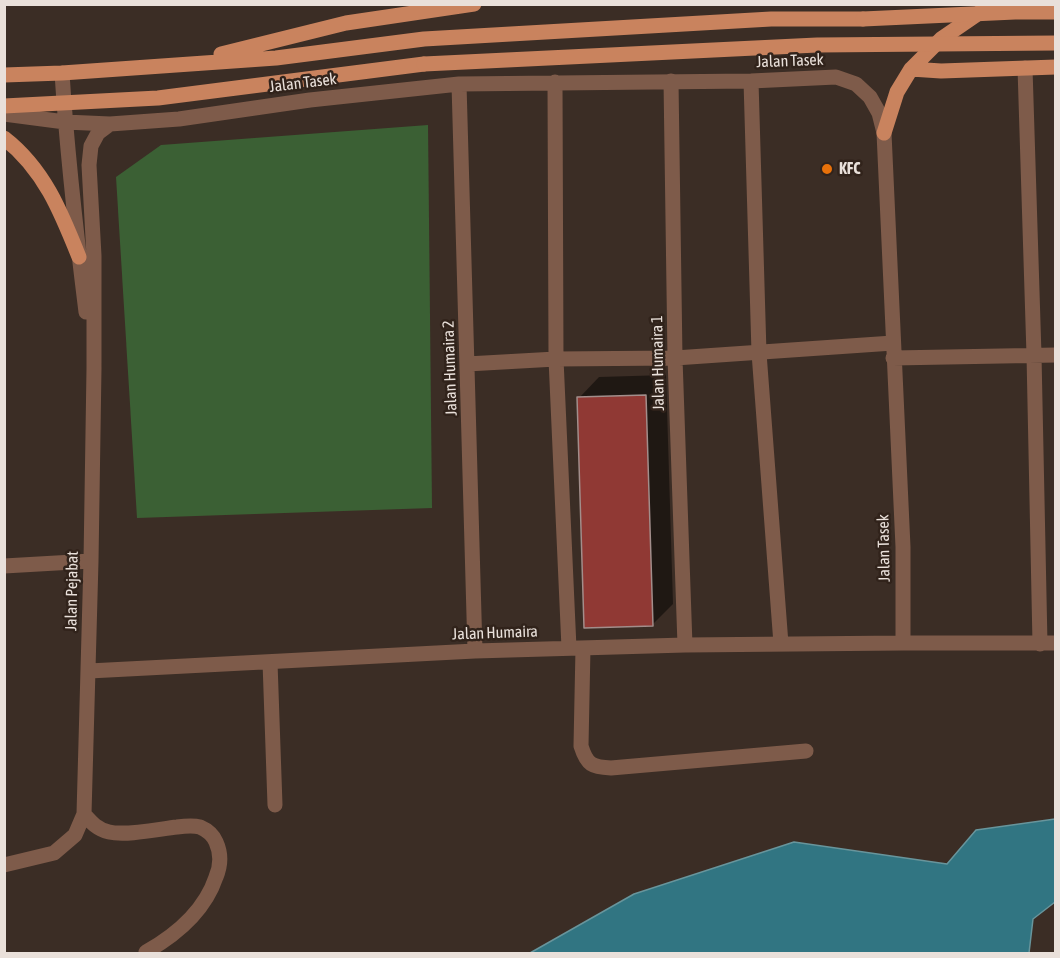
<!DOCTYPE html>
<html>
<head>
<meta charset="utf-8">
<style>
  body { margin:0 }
  #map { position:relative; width:1060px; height:958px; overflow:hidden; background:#3b2d25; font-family:"Asap Condensed",sans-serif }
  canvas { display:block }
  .frame { position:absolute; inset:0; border:6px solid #e9e0da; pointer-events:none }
</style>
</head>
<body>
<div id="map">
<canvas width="1060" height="958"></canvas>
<div class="frame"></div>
</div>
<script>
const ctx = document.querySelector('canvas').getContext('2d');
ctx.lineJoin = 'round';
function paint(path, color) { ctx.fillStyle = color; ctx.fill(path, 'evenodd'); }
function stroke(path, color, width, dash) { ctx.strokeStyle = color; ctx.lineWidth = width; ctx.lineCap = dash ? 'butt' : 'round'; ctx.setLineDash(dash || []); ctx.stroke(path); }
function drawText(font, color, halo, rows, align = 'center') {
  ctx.font = font + ' "Asap Condensed",sans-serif'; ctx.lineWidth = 5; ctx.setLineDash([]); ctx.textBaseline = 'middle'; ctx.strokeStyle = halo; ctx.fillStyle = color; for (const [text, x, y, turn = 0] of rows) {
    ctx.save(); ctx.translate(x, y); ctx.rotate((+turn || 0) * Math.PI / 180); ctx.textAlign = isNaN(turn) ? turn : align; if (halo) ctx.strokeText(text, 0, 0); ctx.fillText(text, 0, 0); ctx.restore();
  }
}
const green = new Path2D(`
  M428,125L432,508L137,518L116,177L161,145Z`);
const water = new Path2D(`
  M1055,819V902L1033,919L1029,953H530L634,894L794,842L947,864L976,830Z`);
const shadow = new Path2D(`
  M666,375L673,604L653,624L579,398L599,377Z`);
const building = new Path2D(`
  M646,395L653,626L584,628L577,397Z`);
const minor = new Path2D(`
  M1025,68L1034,355L1040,644
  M62,73C67,153 76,232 86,312
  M671,81L675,358L685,645
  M751,81L759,353L781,644
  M555,82L556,359L569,648
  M459,84L475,651
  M4,114L65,122L110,124L179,119L310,100L459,84L751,81L836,77L856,84L870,97L879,113L884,133L903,547V643H1056
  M893,358L1056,355
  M467,364L556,359L675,358L893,343
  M4,566L91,561
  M583,648L581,746C587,765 592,767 611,768L806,751
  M270,662L275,805
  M89,671L475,651L685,645L903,643
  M84,814C92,823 97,829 109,832C126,836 159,829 177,827C184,826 193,825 200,827C207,830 213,835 216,842C221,853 221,865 216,877C205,910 176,935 146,952
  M4,865L54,853L75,835L84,814L91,561L94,368V256L89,165L91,146L98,133L110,124`);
const major = new Path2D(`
  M221,54L346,23L474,4
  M911,69L941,39L992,4
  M4,75L62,73L276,58L424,39L771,19H863
  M4,106L158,98L424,64
  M884,133L897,92L911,69L941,71L1056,67
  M4,138C44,169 61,212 79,257`);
const majorBridge = new Path2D(`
  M863,19L1015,12H1056
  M424,64L817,45L1056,43`);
const markers = [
  [827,169,6,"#e8710a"]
];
const streetNames = [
  ["Jalan Tasek",790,61,-2],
  ["Jalan Tasek",303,83,-7],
  ["Jalan Humaira 1",658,363,-91],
  ["Jalan Humaira 2",450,368,-92],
  ["Jalan Tasek",884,548,-91],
  ["Jalan Pejabat",72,591,-89],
  ["Jalan Humaira",495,633,-2]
];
const poiNames = [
  ["KFC",839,169]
];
paint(green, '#3b6034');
paint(water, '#317582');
stroke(water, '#68959c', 1.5);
paint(shadow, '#0007');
paint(building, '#903934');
stroke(building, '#a28e8b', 1.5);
stroke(minor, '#7e5b4a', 15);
stroke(major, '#c9835e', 15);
stroke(majorBridge, '#c9835e', 15);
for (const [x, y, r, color] of markers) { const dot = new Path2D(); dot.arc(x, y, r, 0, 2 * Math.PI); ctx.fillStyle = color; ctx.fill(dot); stroke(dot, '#31231b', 2); }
drawText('16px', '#e9e0da', '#31231b', streetNames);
drawText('bold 16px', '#e9e0da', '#31231b', poiNames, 'left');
</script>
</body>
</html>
